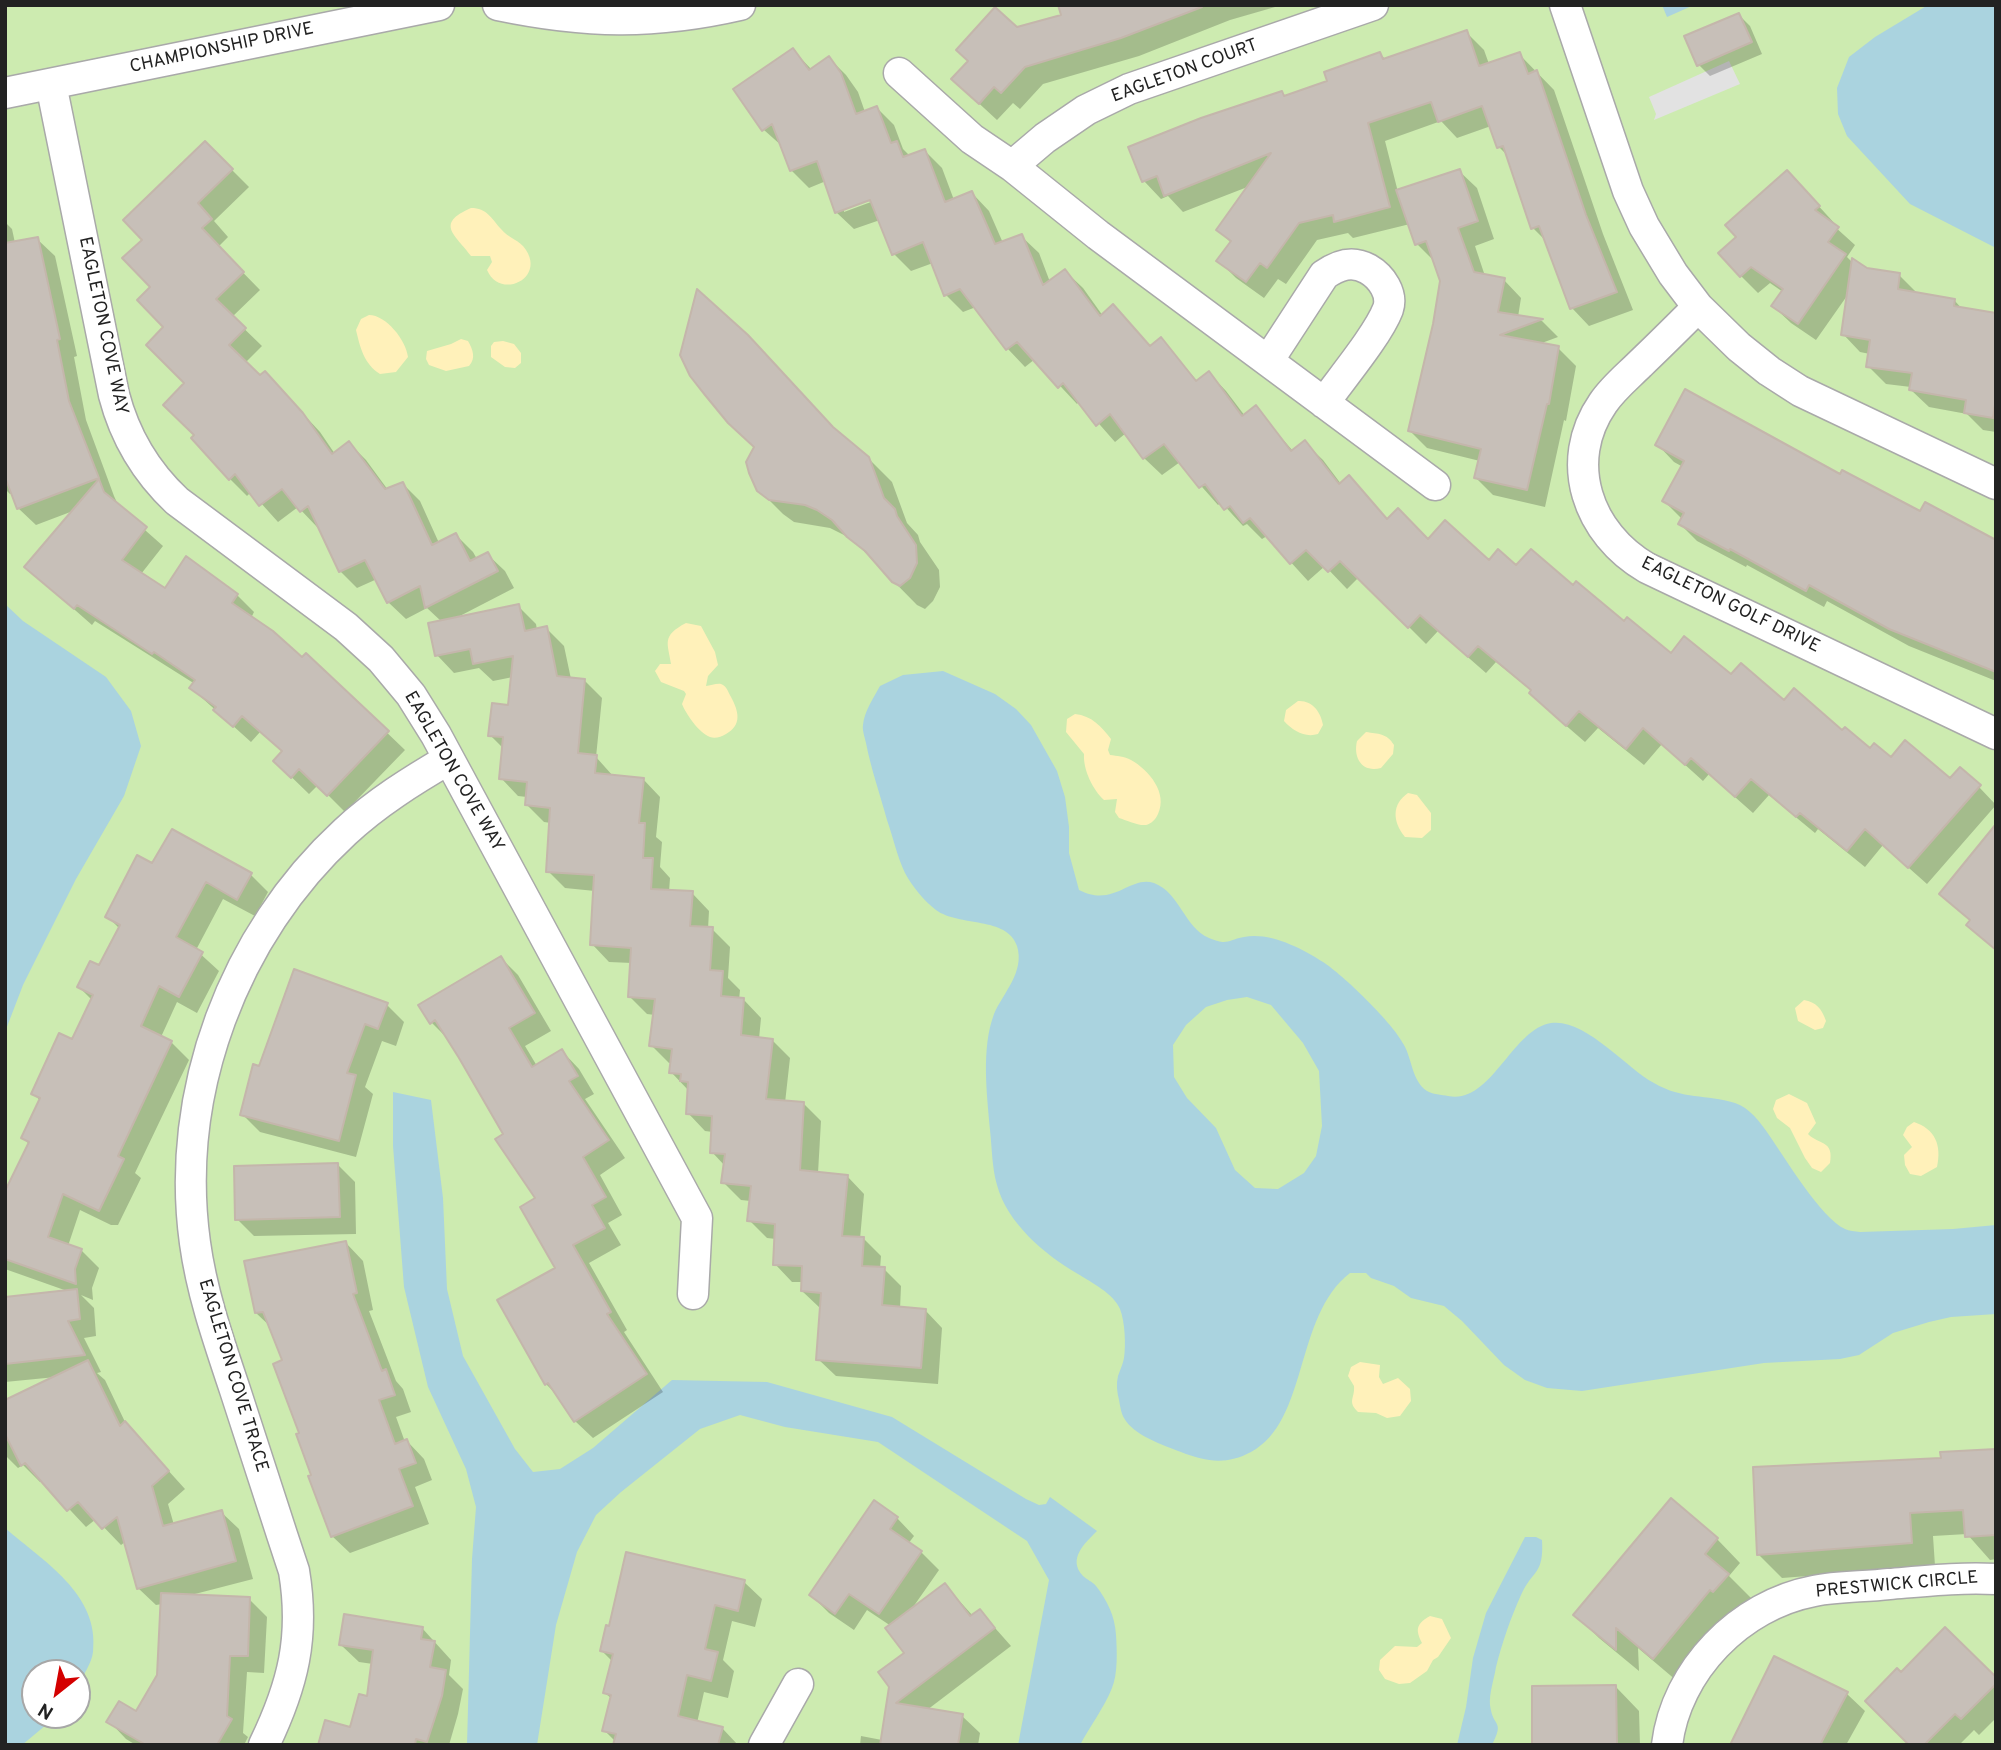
<!DOCTYPE html>
<html>
<head>
<meta charset="utf-8">
<style>
  body { margin:0 }
  #map { position:relative; width:2001px; height:1750px; overflow:hidden; background:#f2efe9; font-family:Overpass,sans-serif }
  canvas { display:block }
  .frame { position:absolute; inset:0; border:7px solid #222; pointer-events:none }
  .north { position:absolute; left:21px; top:1659px; width:70px; height:70px; box-sizing:border-box; background:#fff; border:2px solid #a7a7a7; border-radius:50%; rotate:211deg; font-size:19px; font-weight:700; line-height:28px; text-align:center; color:#222 }
  .north::after { content:''; display:block; margin:auto; width:24px; height:32px; background:#d40000; clip-path:polygon(50% 0,100% 100%,50% 72%,0 100%) }
</style>
</head>
<body>
<div id="map">
<canvas width="2001" height="1750"></canvas>
<div class="frame"></div>
<div class="north">N</div>
</div>
<script>
const ctx = document.querySelector('canvas').getContext('2d');
ctx.lineJoin = 'round';
function paint(path, color) { ctx.fillStyle = color; ctx.fill(path, 'evenodd'); }
function stroke(path, color, width, dash) { ctx.strokeStyle = color; ctx.lineWidth = width; ctx.lineCap = dash ? 'butt' : 'round'; ctx.setLineDash(dash || []); ctx.stroke(path); }
function drawText(font, color, halo, rows, align = 'center') {
  ctx.font = font + ' Overpass,sans-serif'; ctx.lineWidth = 7; ctx.setLineDash([]); ctx.textBaseline = 'middle'; ctx.strokeStyle = halo; ctx.fillStyle = color; for (const [text, x, y, turn = 0] of rows) {
    ctx.save(); ctx.translate(x, y); ctx.rotate((+turn || 0) * Math.PI / 180); ctx.textAlign = isNaN(turn) ? turn : align; if (halo) ctx.strokeText(text, 0, 0); ctx.fillText(text, 0, 0); ctx.restore();
  }
}
const grass = new Path2D(`
  M5,5H1996V1745H5ZM35,1673H77V1715H35Z`);
const sand = new Path2D(`
  M471,208C487,208 491,218 501,229C508,238 520,240 526,250C545,279 500,300 487,270L492,262L490,256H471C456,235 434,224 471,208Z
  M369,315C386,315 406,340 408,357L396,372L380,374C364,364 360,347 356,330L361,319Z
  M461,339L468,341C473,350 476,358 469,366L446,371L429,365L426,359L427,351L451,344Z
  M503,341L514,344L521,353V363L515,368L505,367L491,357V346L494,342Z
  M686,623L701,626L715,652L718,665L708,676L706,686C710,686 717,683 721,684C727,686 728,692 731,697C739,712 742,725 726,734C721,737 715,739 710,737C699,733 686,714 682,704L686,694L684,691L661,682L655,671L660,664H671C668,643 661,636 686,623Z
  M1298,701C1312,700 1321,712 1323,725L1318,734C1305,738 1293,731 1284,721L1286,710Z
  M1075,714C1092,716 1101,726 1111,739L1108,750L1110,755C1117,756 1124,756 1131,760C1149,770 1168,793 1158,814C1156,819 1151,824 1146,825C1138,826 1126,820 1119,818L1115,812L1117,799L1104,800C1093,790 1083,770 1084,754L1066,732L1067,719Z
  M1366,732C1378,734 1387,733 1394,745L1393,754L1381,768C1362,773 1353,758 1357,741Z
  M1408,793L1417,795L1431,813V830L1422,838L1405,837C1392,821 1392,804 1408,793Z
  M1804,1000C1816,1002 1822,1009 1826,1021L1823,1028L1815,1030L1798,1021L1795,1008Z
  M1789,1094L1807,1103L1816,1123L1808,1134C1819,1145 1834,1140 1830,1163L1821,1172L1812,1168L1805,1158L1790,1128L1777,1118L1773,1109L1776,1100Z
  M1914,1122C1935,1129 1942,1145 1937,1167L1921,1176L1910,1174L1905,1165L1904,1155L1912,1147L1903,1135L1907,1127Z
  M1360,1362L1380,1365L1379,1377L1383,1384L1398,1378L1410,1389L1411,1401L1400,1416L1387,1418L1376,1413L1358,1412C1347,1401 1355,1399 1354,1386L1348,1376L1351,1367Z
  M1430,1616L1442,1619L1451,1638L1438,1657L1433,1660L1427,1671L1410,1683L1399,1684L1385,1679L1379,1670L1380,1660L1395,1646L1417,1647L1422,1643C1416,1631 1415,1624 1430,1616Z`);
const parking = new Path2D(`
  M1729,61L1740,84L1654,120L1656,114L1649,97Z`);
const water = new Path2D(`
  M1662,5H1694L1667,17Z
  M1928,5H1996V248L1910,204L1847,136L1838,114L1837,88L1849,57L1875,37Z
  M5,604L23,621L106,677L131,711L141,746L124,796L76,879L23,985L5,1032Z
  M943,671L995,694L1016,709L1031,725L1057,771L1065,797L1069,827V853L1079,890C1114,908 1130,875 1154,883C1180,893 1184,927 1209,938C1228,946 1227,940 1244,937C1270,932 1301,948 1323,962C1342,974 1394,1024 1404,1045C1412,1059 1412,1081 1427,1091C1432,1094 1442,1095 1448,1096C1491,1105 1512,1029 1551,1023C1585,1018 1625,1067 1654,1083C1683,1100 1706,1094 1735,1103C1750,1108 1760,1122 1769,1135C1785,1158 1821,1218 1845,1229C1849,1231 1855,1231 1860,1232L1953,1229L1996,1225V1314L1951,1317L1929,1322L1893,1333L1859,1355L1840,1359L1764,1363L1582,1391L1547,1388L1525,1380L1504,1365L1462,1321L1444,1306L1411,1298L1394,1286L1371,1278L1366,1273H1350C1294,1316 1309,1421 1251,1452C1227,1465 1206,1462 1181,1452C1163,1445 1133,1435 1124,1418C1121,1413 1120,1405 1119,1400C1117,1392 1116,1384 1118,1376C1120,1370 1123,1364 1124,1358C1126,1345 1125,1322 1120,1309C1114,1294 1091,1282 1078,1274C1045,1255 1007,1223 997,1185C992,1168 992,1148 990,1130C987,1094 981,1049 994,1014C1003,993 1025,972 1017,946C1007,916 959,927 936,910C924,901 912,886 905,873C897,856 893,837 887,820C880,794 871,769 866,743C865,738 862,730 863,725C864,712 874,697 880,686L903,675ZM1247,997L1271,1005L1303,1043L1319,1071L1322,1126L1316,1156L1304,1173L1278,1189L1255,1188L1235,1170L1216,1128L1187,1098L1174,1077L1173,1045L1186,1025L1206,1007L1227,1000Z
  M393,1092L431,1100L443,1198L447,1289L463,1356L515,1449L533,1472L560,1469L593,1448L672,1380L767,1382L892,1417L1026,1499L1039,1505L1046,1504L1050,1497L1097,1531C1085,1543 1067,1559 1083,1576C1087,1580 1092,1581 1096,1586C1107,1600 1115,1616 1116,1635C1117,1650 1118,1674 1112,1688C1104,1708 1090,1726 1080,1745H1018L1049,1580L1027,1541L878,1442L785,1427L740,1415L700,1429L621,1492L596,1515L577,1552L556,1625L537,1745H467L472,1559L476,1507L466,1469L428,1387L404,1287L393,1146Z
  M5,1528C43,1561 100,1594 93,1652C92,1663 82,1677 77,1687V1673H35V1715H58L22,1745H5Z
  M1525,1537H1536L1542,1540C1544,1575 1533,1569 1521,1595C1511,1617 1502,1643 1496,1667C1494,1679 1489,1694 1490,1705C1493,1729 1505,1719 1492,1745H1457L1466,1707L1473,1658L1486,1613Z`);
const shadow = new Path2D(`
  M1060,5H1282L1230,20L1139,56L1043,84L1020,109L1013,103L997,120L971,96L1016,29L1063,16Z
  M1739,15L1750,26L1762,54L1710,76L1699,65Z
  M1466,32L1484,50L1489,64L1519,54L1554,90L1603,234L1633,310L1589,326L1572,308L1547,242L1533,228L1509,157L1499,147L1491,126L1457,138L1441,121L1385,141L1398,192L1459,171L1477,188L1494,239L1475,246L1485,276L1504,280L1521,298L1518,317L1542,321L1558,337L1539,344L1558,348L1576,366L1566,421L1564,420L1545,507L1493,495L1476,478L1480,461L1427,448L1410,431L1435,325L1442,280L1434,261L1417,244L1410,224L1353,238L1348,233L1317,240L1286,284L1278,279L1264,298L1236,278L1219,261L1231,243L1219,230L1250,186L1183,212L1168,196L1161,199L1144,181L1281,93L1286,97L1329,82L1380,54L1386,60Z
  M793,50L812,70L829,58L846,75L858,92L865,112L877,108L894,125L903,149L910,156L925,151L942,168L954,200L972,193L989,211L1003,243L1021,236L1039,253L1050,282L1065,271L1083,288L1103,316L1131,324L1151,347L1161,339L1198,382L1209,373L1226,391L1245,416L1255,408L1293,451L1305,443L1323,460L1341,484L1366,495L1388,520L1428,541L1573,588L1671,655L1732,677L1842,733L1870,751L1950,780L1979,787L1996,805L1927,884L1883,845L1865,867L1818,829L1815,833L1769,795L1753,813L1709,774L1703,781L1662,744L1644,765L1598,728L1585,742L1548,710L1532,691L1496,662L1486,673L1438,631L1426,644L1359,577L1347,589L1325,566L1308,581L1267,536L1262,539L1247,524L1243,526L1221,502L1218,505L1180,462L1162,475L1144,458L1126,433L1115,442L1079,401L1077,404L1035,359L1025,367L1008,349L976,307L963,312L946,295L933,263L911,271L894,254L880,220L854,229L836,212L826,181L809,188L791,170L782,146L764,130L735,90ZM878,196L879,199L844,212V208Z
  M205,143L249,187L214,221L228,237L218,247L260,290L232,317L262,346L245,363L260,378L282,391L320,432L335,454L349,443L366,460L388,490L403,484L420,501L439,543L456,535L473,552L477,559L487,554L505,571L514,588L454,619L518,606L536,624L537,630L546,628L564,646L571,679L585,681L602,698L596,757L613,776L643,779L660,797L656,837L662,842L660,867L670,878L669,892L692,893L709,911L708,929H712L730,947L728,978L740,990L739,1000H744L761,1018L759,1039L773,1041L790,1058L785,1103L804,1104L821,1121L818,1173L847,1176L864,1194L860,1239H864L881,1256L880,1269H884L901,1286L900,1309L925,1310L942,1328L938,1384L836,1376L818,1359L820,1308L802,1291L803,1282H792L775,1264L776,1239L767,1238L749,1220L751,1201L741,1200L723,1182L725,1166L712,1152L713,1132L705,1131L688,1113L689,1091L671,1072L672,1063H669L651,1045L655,1015L647,1014L629,996L632,963L609,962L592,944L595,891L565,888L548,871L551,823L544,822L527,805V797L518,796L501,778L504,749L490,735L509,706L513,677L493,681L479,668L454,673L437,655L442,622L427,608L406,619L388,602L377,579L357,588L340,571L320,527L318,528L298,507L278,522L251,492L247,496L230,479L197,436L187,383L152,287L144,240Z
  M1804,190L1836,225L1834,226L1855,245L1847,257L1853,263L1866,270L1899,275L1916,292L1955,301L1963,310L1996,315V432L1983,430L1967,414L1929,407L1911,390V387L1886,384L1868,366L1870,354L1860,352L1843,334L1849,293L1816,340L1791,323L1773,306L1783,292L1770,283L1758,293L1741,276Z
  M5,222L12,229L15,243L37,239L55,256L77,356L74,357L86,420L114,496L119,507L163,546L141,574L166,590L237,595L254,612L251,618L302,659L306,655L405,750L345,812L318,785L309,794L275,761L284,752L260,732L251,742L191,688L195,684L95,621L92,625L26,567L73,511L36,525L18,508L13,493L10,494L5,489Z
  M839,435L868,458L892,482L907,523L918,535L920,542L939,570L940,587L933,601L925,609L917,605L852,539L830,528L794,522L783,514L759,490Z
  M1657,444L1841,477L1921,513L1996,541V681L1909,646L1827,601L1824,607L1747,565L1746,567L1697,541L1680,524L1682,519L1664,501L1683,467L1674,462Z
  M153,865L251,875L268,892L255,916L223,899L196,950L219,971L197,1013L177,1002L161,1037L171,1042L189,1060L135,1173L141,1178L118,1225H111L80,1210L68,1246L81,1250L99,1268L92,1288L93,1300L81,1295L94,1308L96,1336L84,1338L101,1372L97,1373L105,1380L126,1424L185,1489L168,1504L174,1525L221,1512L239,1529L253,1579L191,1595L249,1599L267,1617L264,1673L247,1672L243,1733L248,1737L244,1745H136L126,1739L109,1721L137,1713L159,1675L162,1604L156,1605L138,1588L125,1542L121,1545L96,1519L86,1527L43,1481L40,1482L23,1465L18,1468L5,1455V1402L56,1377L5,1382V1298L70,1292L5,1269V1190L8,1191L30,1145L23,1138L41,1101L33,1094L73,1041L92,1000L79,987L99,968L120,929L107,916Z
  M501,958L518,975L551,1031L525,1046L537,1066L562,1051L579,1069L594,1094L585,1099L625,1158L600,1175L622,1215L608,1223L621,1245L589,1263L627,1330L624,1332L663,1392L593,1438L575,1421L559,1397L546,1384L558,1269L538,1199L505,1135L450,1041L431,1022Z
  M387,1005L404,1022L396,1046L382,1041L365,1087L373,1094L356,1157L260,1132L242,1114L260,1068Z
  M338,1165L355,1182L356,1234L254,1236L237,1219Z
  M346,1243L363,1261L373,1310L369,1311L396,1381L403,1389L411,1412L396,1417L405,1442L407,1441L424,1459L432,1480L415,1487L429,1524L350,1553L332,1536L301,1434L285,1361L272,1328L256,1313Z
  M1996,1451V1559L1990,1560L1967,1534L1933,1536L1935,1566L1782,1578L1759,1555L1942,1459Z
  M1671,1501L1717,1539L1740,1563L1729,1576L1751,1598L1677,1681L1638,1648L1639,1671L1599,1638L1576,1615Z
  M897,1518L914,1536L908,1544L921,1552L939,1570L911,1610L945,1585L973,1616L980,1611L1011,1646L927,1710L962,1716L980,1733L978,1745H860L861,1736L882,1740L906,1653L891,1626L867,1610L854,1630L829,1613L811,1595Z
  M744,1582L762,1599L755,1627L732,1621L723,1660L734,1671L728,1698L704,1692L697,1723L722,1728L738,1745H615L616,1742L604,1730L612,1699L605,1693L613,1662L602,1651Z
  M422,1628L451,1660L449,1675L463,1689L458,1714L449,1745H320L351,1729L368,1698L373,1664L359,1662L341,1645Z
  M1775,1658L1847,1694L1865,1711L1846,1745H1732Z
  M1901,1674L1996,1679V1718L1979,1735L1974,1730L1959,1745H1911Z
  M1616,1687L1639,1711L1640,1745H1534Z`);
const building = new Path2D(`
  M1058,5H1202V7L1121,38L1025,67L1001,93L994,87L979,104L951,79L968,61L956,50L995,7L1017,27L1061,15Z
  M1739,13L1752,42L1697,66L1684,36Z
  M1467,30L1479,66L1520,52L1528,74L1537,70L1586,215L1617,292L1570,309L1539,226L1531,229L1503,146L1497,148L1482,106L1438,122L1431,102L1368,123L1390,207L1334,222L1333,215L1299,223L1267,268L1260,263L1246,282L1216,261L1231,241L1216,230L1271,153L1164,196L1157,176L1142,182L1128,147L1201,118L1282,91L1284,96L1327,81L1324,72L1380,52L1383,59Z
  M793,48L809,70L829,56L841,73L856,114L877,106L891,143L897,141L903,157L925,149L945,202L972,191L995,244L1022,234L1043,285L1065,269L1100,316L1113,304L1150,346L1161,337L1196,381L1209,371L1242,416L1256,405L1291,451L1305,440L1339,484L1349,475L1387,519L1398,508L1428,539L1445,520L1489,560L1498,549L1516,565L1531,549L1573,585L1576,581L1624,621L1627,617L1671,653L1684,636L1731,674L1741,663L1784,700L1794,688L1842,730L1845,727L1870,748L1874,743L1891,757L1905,740L1950,778L1960,767L1981,785L1908,868L1865,829L1847,851L1800,813L1796,817L1751,779L1735,797L1691,758L1685,765L1643,728L1626,749L1579,711L1566,726L1529,693L1531,690L1478,646L1468,657L1420,615L1408,628L1340,561L1328,572L1306,550L1290,564L1250,518L1243,523L1230,506L1224,510L1205,484L1199,488L1164,444L1143,459L1110,414L1096,426L1063,383L1058,388L1017,342L1006,350L960,289L944,296L923,242L892,255L870,200L835,213L817,161L790,171L772,124L762,131L733,89Z
  M205,141L233,169L198,203L212,219L202,228L244,272L216,299L246,328L229,345L260,375L265,371L303,413L332,454L349,441L385,489L403,482L432,545L456,533L470,561L488,552L498,571L425,608L420,586L387,603L365,560L339,572L308,506L300,512L282,489L259,506L235,474L229,480L191,438L194,435L163,405L184,383L146,345L163,327L137,300L150,287L122,258L142,240L123,220Z
  M1460,169L1478,221L1458,228L1474,272L1505,278L1498,312L1543,319L1500,335L1559,346L1549,404H1547L1527,490L1474,478L1481,449L1408,431L1433,324L1440,281L1426,241L1415,245L1396,190Z
  M1787,170L1820,206L1815,210L1839,227L1828,242L1846,254L1798,324L1771,306L1783,289L1751,267L1740,277L1718,253L1736,237L1725,225Z
  M38,237L60,339L57,340L69,401L99,478L17,509L5,477V243Z
  M1852,258L1867,268L1900,273L1898,289L1955,299L1954,306L1996,313V399L1993,418L1964,413L1966,400L1909,390L1912,373L1866,367L1870,340L1841,335Z
  M697,289L748,335L833,427L869,457L884,498L895,509L897,516L916,545L917,563L910,578L900,586L892,582L865,551L847,537L832,520L817,510L805,505L769,500L757,491L749,473L746,462L754,447L728,423L705,395L690,376L680,355Z
  M1685,389L1840,474L1842,470L1920,511L1925,502L1996,540V672L1889,629L1809,585L1806,591L1730,549L1729,551L1678,524L1684,513L1662,501L1684,461L1655,445Z
  M99,479L104,492L147,527L122,560L165,588L186,556L238,594L232,603L273,631L302,657L306,653L389,731L327,796L299,769L291,778L273,761L282,751L242,716L233,727L213,710L216,707L189,688L195,680L154,652L152,654L77,605L74,609L24,567Z
  M519,604L525,631L547,626L557,676L585,679L578,753L597,755L595,773L644,778L639,823H645L643,858H653L651,889L693,891L690,926L713,927L710,970L723,971L721,996L744,998L741,1035L773,1039L766,1099L804,1102L800,1170L848,1175L842,1236L864,1237L862,1266L885,1267L882,1305L926,1309L921,1368L816,1360L821,1293L801,1291L802,1266L773,1265L775,1224L747,1221L751,1186L721,1183L725,1154L710,1153L712,1116L686,1114L688,1082L680,1081L681,1074L669,1073L672,1049L649,1046L655,999L628,997L631,948L590,945L594,875L546,872L550,808L525,805L527,782L499,779L503,737L488,736L492,703L508,705L513,656L473,664L470,649L435,656L428,623Z
  M1996,824V950L1966,925L1970,920L1939,894Z
  M172,829L252,873L237,900L206,882L176,937L203,952L179,997L159,986L141,1026L172,1041L118,1156L124,1159L99,1211L63,1194L48,1237L82,1249L75,1269L76,1284L5,1259V1191L29,1142L21,1138L40,1098L31,1094L59,1033L72,1039L93,995L77,987L90,961L99,965L120,925L105,917L137,855L152,863Z
  M501,956L535,1013L509,1028L532,1067L562,1049L578,1076L569,1081L609,1140L583,1157L606,1197L592,1205L605,1228L573,1245L611,1312L607,1314L647,1374L574,1422L548,1383L545,1385L497,1300L555,1268L520,1207L535,1198L495,1139L503,1134L459,1058L435,1020L430,1024L418,1005Z
  M294,969L388,1003L378,1029L365,1024L347,1073L356,1075L339,1141L240,1115L253,1064L259,1066Z
  M338,1163L340,1217L235,1220L234,1166Z
  M346,1241L357,1293L353,1294L382,1371L386,1369L395,1395L379,1400L395,1444L407,1439L416,1463L399,1469L413,1506L331,1537L308,1476L311,1475L296,1434L299,1433L273,1364L282,1360L263,1312L255,1313L244,1261Z
  M77,1289L80,1319L68,1321L85,1355L5,1364V1297Z
  M88,1360L120,1426L125,1421L169,1471L152,1486L163,1526L222,1510L236,1561L137,1589L117,1517L102,1529L78,1502L67,1511L25,1463L21,1466L5,1434V1400Z
  M1996,1449V1535L1965,1537L1963,1510L1910,1513L1912,1543L1757,1555L1753,1467L1941,1458L1940,1452Z
  M1671,1498L1718,1538L1705,1554L1729,1574L1713,1592L1710,1590L1653,1659L1616,1628V1650L1573,1615Z
  M874,1500L898,1517L890,1529L922,1551L879,1614L849,1594L835,1614L809,1595Z
  M626,1552L745,1580L738,1611L715,1605L705,1649L718,1652L711,1681L687,1675L678,1716L723,1727L718,1745H613L616,1734L602,1731L611,1695L603,1693L613,1654L600,1651L606,1625L609,1626Z
  M945,1583L970,1616L980,1609L995,1628L896,1703L963,1714L958,1745H880L889,1687L878,1672L904,1653L885,1628Z
  M161,1593L250,1597L248,1656H230L227,1716L232,1719L217,1745H146L106,1722L119,1701L136,1711L157,1675Z
  M344,1614L423,1627L421,1639L435,1641L430,1667L446,1670L442,1696L427,1742L416,1739L415,1745H318L325,1720L350,1727L359,1694L367,1696L373,1650L339,1645Z
  M1945,1627L1996,1677V1684L1961,1719L1955,1714L1924,1745H1909L1865,1701L1897,1668L1901,1672Z
  M1774,1656L1848,1692L1820,1745H1730Z
  M1616,1685L1617,1745H1532V1686Z`);
const street = new Path2D(`
  M498,5C585,23 653,25 740,5
  M1565,5L1628,191L1644,226L1673,274L1698,307L1739,347L1769,371L1800,391L1996,484
  M899,73L972,139L1012,166L1098,235L1435,485
  M51,84L114,395C125,437 145,471 177,501L346,627L381,659L411,695L436,735L697,1218L693,1294
  M5,93L439,5
  M1012,166L1045,138L1086,110L1129,89L1373,5
  M1698,307C1679,326 1660,345 1640,364C1628,376 1613,388 1603,403C1562,462 1588,534 1647,568L1996,734
  M1268,361L1324,275C1338,265 1352,260 1368,269C1382,277 1393,294 1388,309C1378,335 1341,379 1324,403
  M264,1745C293,1685 305,1637 294,1571C274,1511 255,1451 235,1390C219,1342 202,1294 195,1243C174,1092 234,934 345,832C376,803 413,780 449,759
  M764,1745L798,1684
  M1667,1745C1676,1670 1740,1605 1814,1591C1838,1586 1864,1587 1889,1584C1925,1581 1960,1577 1996,1579`);
const streetNames = [
  ["CHAMPIONSHIP DRIVE",222,49,-12],
  ["EAGLETON COURT",1185,72,-20],
  ["EAGLETON COVE WAY",102,326,78],
  ["EAGLETON GOLF DRIVE",1730,606,26],
  ["EAGLETON COVE WAY",453,772,60],
  ["EAGLETON COVE TRACE",232,1376,73],
  ["PRESTWICK CIRCLE",1897,1586,-5]
];
paint(grass, '#cdebb0');
paint(sand, '#fff1ba');
paint(parking, '#e2e2e2');
paint(water, '#aad3df');
paint(shadow, '#0003');
paint(building, '#c7bfb8');
stroke(building, '#c4b6ab', 2);
stroke(street, '#a9a9a9', 33);
stroke(street, '#fff', 30);
drawText('18px', '#222', '#fff', streetNames);
</script>
</body>
</html>
